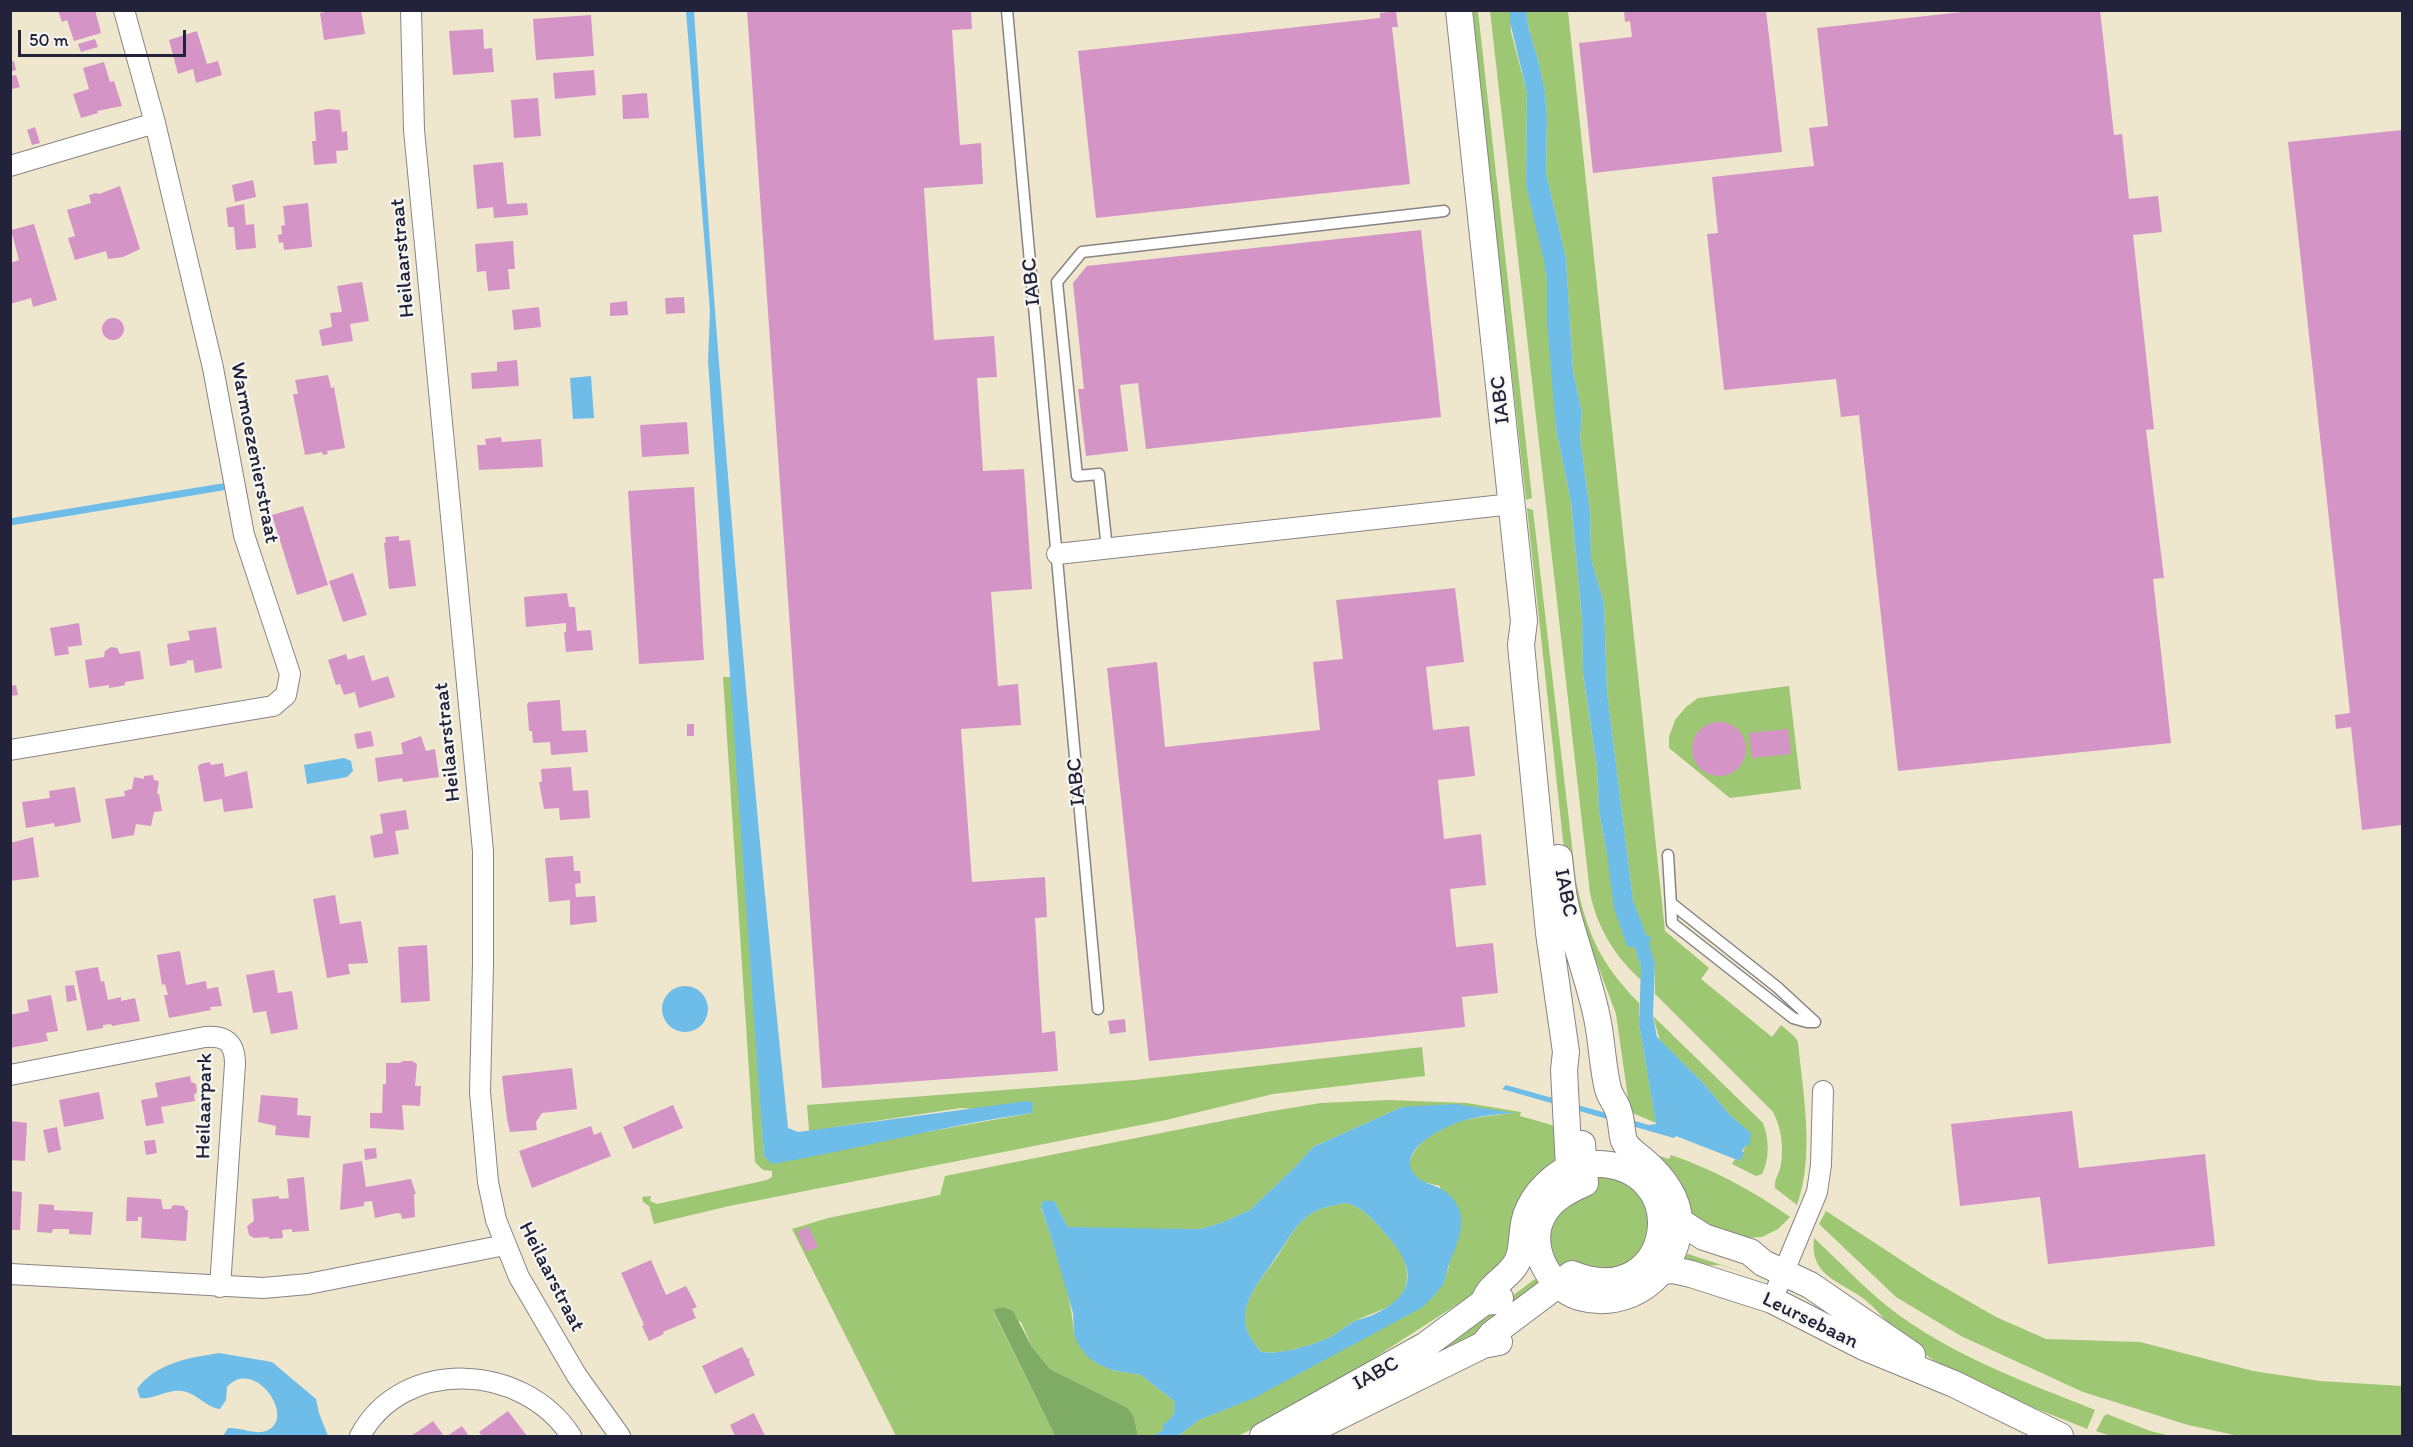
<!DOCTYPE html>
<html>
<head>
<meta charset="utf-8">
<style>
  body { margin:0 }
  #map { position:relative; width:2413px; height:1447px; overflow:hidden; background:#efe6ce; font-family:Itim,sans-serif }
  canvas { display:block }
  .frame { position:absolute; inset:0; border:12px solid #22223b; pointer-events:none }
  .scale { position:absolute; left:18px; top:30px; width:168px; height:27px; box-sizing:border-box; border:3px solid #22223b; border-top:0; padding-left:8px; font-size:18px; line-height:21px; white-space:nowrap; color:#22223b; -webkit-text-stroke:4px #f6f6f2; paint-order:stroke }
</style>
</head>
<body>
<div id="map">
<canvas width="2413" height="1447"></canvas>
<div class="frame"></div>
<div class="scale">50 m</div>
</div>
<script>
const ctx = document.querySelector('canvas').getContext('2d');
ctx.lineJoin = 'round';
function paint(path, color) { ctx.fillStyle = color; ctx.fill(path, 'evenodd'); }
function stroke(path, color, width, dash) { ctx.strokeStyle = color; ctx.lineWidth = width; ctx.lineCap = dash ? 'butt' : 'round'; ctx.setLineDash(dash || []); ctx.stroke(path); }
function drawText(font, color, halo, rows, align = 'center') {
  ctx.font = font + ' Itim,sans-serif'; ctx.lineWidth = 4.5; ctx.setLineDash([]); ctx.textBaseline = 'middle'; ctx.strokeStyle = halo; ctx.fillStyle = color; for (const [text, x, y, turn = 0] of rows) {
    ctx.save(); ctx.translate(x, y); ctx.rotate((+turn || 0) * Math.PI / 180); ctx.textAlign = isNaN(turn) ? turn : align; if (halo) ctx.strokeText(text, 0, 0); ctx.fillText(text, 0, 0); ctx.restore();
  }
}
const green = new Path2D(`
  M1471,11H1478L1532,498L1526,500Z
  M1490,11H1510L1511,32L1527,93L1526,185L1545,261L1547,281L1556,429L1571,502L1582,619L1583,675L1597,767L1599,811L1607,854L1635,948L1641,967V980C1615,957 1597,927 1590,893Z
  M1526,11H1568L1665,931L1709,968L1701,979L1772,1037L1781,1025L1795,1037L1798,1042C1803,1095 1815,1154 1797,1205L1775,1188C1774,1178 1780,1173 1781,1164C1784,1147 1781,1127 1773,1112L1655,994V964L1633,900L1607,692L1604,603L1591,559L1590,511L1580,438L1582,413L1573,370L1566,258L1546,173L1547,118L1545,92L1538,59L1529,30Z
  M1527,508L1533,510L1576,881C1588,936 1600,963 1639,1003V1024L1656,1123L1630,1112L1616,1014L1575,904L1563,840Z
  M723,677H731L764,1156L772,1163L876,1141L1032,1113L961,1108L809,1131L807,1105L1135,1080L1422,1047L1425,1076L1273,1094L1166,1120L729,1206L654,1224L649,1206L643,1202L642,1197L651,1196L650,1201L657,1204L767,1180L772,1177V1171L763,1170L755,1162Z
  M1789,686L1801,789L1730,798L1669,748V737L1675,720L1686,707L1698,698Z
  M1653,1016L1763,1123C1769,1138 1770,1159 1762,1174L1756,1176L1732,1164L1735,1159L1740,1161L1750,1133L1730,1115L1705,1085L1660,1041Z
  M1388,1100L1467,1103L1521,1112L1520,1116L1559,1127L1558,1155L1502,1267L1475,1293L1304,1403L1238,1436H1178L1199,1420L1241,1403L1443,1284L1449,1266L1440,1186C1433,1184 1423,1183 1418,1179C1396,1162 1425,1137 1440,1129C1459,1118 1490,1116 1512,1113L1402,1107L1313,1147L1297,1165L1250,1210L1221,1223L1200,1229H1121L1068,1227L1054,1201L1041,1208C1055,1248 1071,1291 1074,1334L1112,1370L1141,1375L1174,1401C1176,1412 1174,1418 1163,1424V1430L1153,1436H1138L1134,1417L1128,1408L1050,1369L1032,1347L1021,1322L993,1311L1055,1436H896L792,1229L828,1218L940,1195L945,1176L1272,1111L1321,1103Z
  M1650,1153L1669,1159L1671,1155C1714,1170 1752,1190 1790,1217L1778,1229L1762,1237L1745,1238L1726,1235L1695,1218Z
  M1591,1173L1609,1174L1646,1196L1654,1231L1629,1267L1559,1274L1546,1237L1548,1227Z
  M1346,1203C1365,1208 1376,1223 1388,1237C1400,1250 1407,1259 1407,1277C1406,1308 1373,1311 1351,1323C1345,1327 1339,1332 1332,1336C1314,1345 1281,1355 1261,1352C1253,1342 1245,1332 1245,1319C1245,1295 1264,1276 1277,1257C1288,1241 1293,1226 1311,1214C1322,1207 1334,1205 1346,1203Z
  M1826,1211L1930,1279L1996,1317L2046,1339L2140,1342L2253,1371L2320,1381L2402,1386V1436H2239L2188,1425L2083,1392L1961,1336L1896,1297L1819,1224Z
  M1814,1238C1839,1261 1861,1285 1887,1306C1949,1355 2023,1381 2095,1410L2087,1429C2027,1404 1962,1383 1910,1344C1893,1332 1881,1312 1864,1299C1840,1281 1809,1276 1814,1238Z
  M1687,1254H1688L1749,1274L1720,1265L1696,1266L1684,1262Z
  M1535,1279L1542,1286L1471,1338L1355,1395L1457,1337Z
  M2107,1414L2150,1431L2171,1436H2111L2096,1431L2104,1416Z`);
const forest = new Path2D(`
  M1003,1307L1013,1311L1032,1347L1050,1369L1128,1408L1134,1417L1138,1436H1055L993,1310Z`);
const water = new Path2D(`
  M1526,10L1529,30L1538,59L1545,92L1547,118L1546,173L1566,258L1573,370L1582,413L1580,438L1590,511L1591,559L1604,603L1607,692L1633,900L1646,935L1651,937L1649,944L1655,964L1653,1016L1657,1037L1705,1085L1730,1115L1751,1133L1749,1146L1746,1145L1742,1151L1744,1153L1740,1161L1676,1136L1674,1138L1502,1089L1506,1085L1649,1125L1656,1124L1639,1024L1641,967L1635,948L1627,946L1614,908L1607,854L1599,811L1597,767L1583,674L1582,619L1571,502L1556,429L1547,321V281L1544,261L1526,185L1527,93L1510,22V11Z
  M686,11H694C718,384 750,756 788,1128L798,1132L1027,1101L1033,1103L1032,1113C944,1125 859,1149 772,1164L764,1156L758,1076L708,361L710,311Z
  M591,376L594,418L573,419L570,378Z
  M344,758L351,761L353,771L347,777L307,784L304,765Z
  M662 1009a23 23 0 1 1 46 0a23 23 0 1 1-46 0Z
  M1455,1104L1515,1113C1501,1114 1487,1115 1474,1118C1455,1121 1397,1146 1413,1172C1419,1184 1437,1184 1447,1193C1472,1214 1459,1239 1449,1264C1447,1270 1446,1277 1444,1282C1440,1291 1430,1299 1423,1307L1254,1398L1199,1420L1178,1436H1153L1163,1430V1424C1174,1418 1176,1412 1174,1401L1141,1375L1112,1370L1098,1364L1088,1357L1079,1346L1074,1334L1073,1313L1052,1240L1041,1207L1043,1201H1054L1068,1227L1186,1229H1200L1221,1223L1250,1210L1297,1165L1313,1147L1402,1107ZM1346,1203C1364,1207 1376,1223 1388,1237C1418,1270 1414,1296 1373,1315C1366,1318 1358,1319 1351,1323C1345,1327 1339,1332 1332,1336C1314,1345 1281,1355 1261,1352C1253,1342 1245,1332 1245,1319C1245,1295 1264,1276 1276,1257C1288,1241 1293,1226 1311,1214C1322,1207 1334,1205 1346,1203Z
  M219,1353L272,1362L316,1399L319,1413L328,1436H223L228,1428C240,1427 255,1435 266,1431C298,1420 255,1356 227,1387L226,1400L220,1409C205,1407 197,1393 182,1391C167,1389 154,1400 140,1398L137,1389C156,1363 188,1358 219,1353Z`);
const stream = new Path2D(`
  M10,522L222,487`);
const building = new Path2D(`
  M58,10H95L101,33L74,41L67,20L62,22Z
  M326,10H361L365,34L324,40L320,13L326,12Z
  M747,10H971L972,29L952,30L960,145L981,143L983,184L924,188L934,340L994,336L997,377L977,378L983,471L1024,469L1032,589L991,592L998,686L1018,684L1021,725L961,729L972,882L1045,877L1047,917L1035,918L1042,1033L1055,1031L1058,1071L822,1088Z
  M1624,10H1766L1782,152L1593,173L1579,43L1632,37L1630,21L1625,22Z
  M1980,10H2100L2114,135L2122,134L2129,199L2158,196L2162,232L2133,235L2154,429L2146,430L2164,578L2153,579L2171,743L1898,771L1859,415L1841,417L1836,379L1724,390L1707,234L1718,233L1712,177L1814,166L1809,128L1828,126L1817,28Z
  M1396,11L1398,27H1392L1410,184L1096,218L1078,51L1380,18V13Z
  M591,15L594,56L536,60L533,19Z
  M483,29L484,49L492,48L494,72L453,75L449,31Z
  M197,31L207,64L218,61L222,75L196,83L193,69L178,74L169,40Z
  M95,39L98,47L81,52L78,44Z
  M14,61L16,70L10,72V62Z
  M104,62L110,82L114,81L122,106L97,111L98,113L81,118L73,94L89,89L83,68Z
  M594,70L596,95L555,99L553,73Z
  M16,75L20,87L12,89L10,76Z
  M647,93L649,118L623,119L622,95Z
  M538,98L541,136L514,138L511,100Z
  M327,109L340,110L342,132L347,131L348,150L336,151L337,163L314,165L312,141H316L314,112Z
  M35,127L40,143L32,145L27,130Z
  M2402,130V825L2362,830L2351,727L2336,729L2335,715L2350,713L2288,142Z
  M503,162L507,204L527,203L528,215L494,218L493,207L477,209L473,165Z
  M253,180L256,197L235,202L232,185Z
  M120,186L140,249L123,257L108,259L106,251L75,260L68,238L75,236L67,210L91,203L89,195L96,193L99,194Z
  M308,203L312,247L284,250L283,242L279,243L278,235L282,234L281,226L285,225L283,206Z
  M244,204L246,225L254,224L256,248L236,250L234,227H228L226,208Z
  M34,224L57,300L33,307L31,298L10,304V263L19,260L11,230Z
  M1421,230L1441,417L1146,449L1138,383L1120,385L1128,451L1086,456L1078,389H1084L1073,283L1087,266Z
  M513,241L515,269H508L510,289L488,291L486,271L477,272L475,244Z
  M362,282L369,321L350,324L353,341L322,346L319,330L332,327L330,313L342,312L337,286Z
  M684,297L685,313L666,314L665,298Z
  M627,301L628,315L610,316V303Z
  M539,307L541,327L514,330L512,310Z
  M102 329a11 11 0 1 1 22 0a11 11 0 1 1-22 0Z
  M517,360L519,386L472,389L471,373L497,371V362Z
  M328,375L331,388L334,387L345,448L327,451L328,454L323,455L322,452L305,455L293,394H298L295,380Z
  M687,422L689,454L642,457L640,425Z
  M501,437L502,442L541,439L543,467L479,470L477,445H486L485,439Z
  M694,487L704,660L639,664L628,491Z
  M303,506L328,585L297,595L272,515Z
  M399,536V541L410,540L416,586L389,589L384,543L386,542L385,537Z
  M353,573L367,615L343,622L329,581Z
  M1455,588L1464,662L1426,667L1433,730L1469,726L1475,776L1438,780L1444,839L1481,834L1486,885L1450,889L1456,947L1493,943L1498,993L1462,997L1465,1027L1149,1061L1107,668L1157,662L1165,747L1320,730L1313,662L1343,659L1336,600Z
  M567,593L569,607H575L577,631L591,630L593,650L566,652L564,632H566V623L526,627L524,597Z
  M79,623L82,645L68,647L69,654L55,656L50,628Z
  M216,627L222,668L195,673L193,660L186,661L187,663L170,666L167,644L190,640L188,631Z
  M111,647L117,648L120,654L140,651L144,679L125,682V685L121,686L109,688V685L89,688L85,660L104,657L105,651Z
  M346,654L348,660L364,655L372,681L388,676L395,697L359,708L355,692L344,695L340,684L336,685L328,660Z
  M16,685L18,695L10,696V686Z
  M560,700L562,731L586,730L588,752L551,755L550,742L533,743L532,731H529L527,704L529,702Z
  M1692 749a27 27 0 1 1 54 0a27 27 0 1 1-54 0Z
  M687,724H694V736H687Z
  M1788,729L1791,754L1752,758L1749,733Z
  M371,731L374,746L357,749L354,734Z
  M421,736L426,751L435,749L439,777L403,782L402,778L378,782L375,758L403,754L401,743Z
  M210,762L211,765L223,763L225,777L247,771L253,808L224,812L222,799L204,802L198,767L200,764Z
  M571,767L573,791L588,790L590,818L560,820L559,808L544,809L539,782H542L541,769Z
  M153,775L154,780L159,781L157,794H159L162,811L154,812L151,826L136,824L134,835L112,839L105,799L125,796L124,791L132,789L134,777L144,779V776Z
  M75,787L81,822L55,827L54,823L26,828L22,802L50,798L49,791Z
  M406,810L409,829L395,831L399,854L374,858L370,836L383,833L380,814Z
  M33,837L39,877L10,881V843Z
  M573,856L574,871H580L581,883L575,884L576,897L595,896L597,922L570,925V900L549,902L545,858Z
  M335,895L340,924L361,921L368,963L348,964L350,974L327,978L313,899Z
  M427,945L430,1001L401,1003L398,947Z
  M180,951L186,985L206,981L207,989L218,987L222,1006L210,1007L211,1010L169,1018L164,995H168L165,984L162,985L157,955Z
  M98,967L101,982L104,981L108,1000L121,997V1001L135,998L140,1021L112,1026L111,1024L103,1025V1028L87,1031L75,971Z
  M274,970L278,993L292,991L298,1029L271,1034L266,1011L253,1013L246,975Z
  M74,985L77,1000L67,1002L65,986Z
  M51,995L58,1031L46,1033L48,1041L10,1048V1015L29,1011L27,1000Z
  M1125,1019L1126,1032L1110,1034L1108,1021Z
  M403,1061H412L417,1064L415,1086H421L420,1106L402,1105L404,1130L370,1128V1113H382L383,1084H386V1063H400Z
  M572,1068L577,1109L542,1113L536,1122L537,1130L510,1132L507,1119L502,1076Z
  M190,1076L191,1082L196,1084L197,1092L194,1095L195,1101L161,1107L164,1123L146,1126L141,1100L158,1097L155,1083Z
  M99,1092L104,1119L64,1127L59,1100Z
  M261,1095L298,1098L297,1115L311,1116L309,1138L275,1135L276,1126L258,1122Z
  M673,1105L683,1128L633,1149L623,1127Z
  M2072,1111L2079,1168L2205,1154L2215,1246L2048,1264L2040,1197L1960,1206L1951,1124Z
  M10,1121L27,1123L25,1161L10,1160Z
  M591,1126L594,1135L601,1132L611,1156L532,1188L519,1151Z
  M57,1127L61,1150L48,1153L43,1130Z
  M155,1140L157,1153L146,1155L144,1141Z
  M376,1148L377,1158L365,1160L364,1149Z
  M362,1161L366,1187L411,1179L416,1194H414L415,1217L402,1219L401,1214L397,1213L375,1218L372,1201L364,1202V1206L340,1210L343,1164Z
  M304,1177L309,1231L292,1232V1229L282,1230L283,1238L269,1239V1237L254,1238L249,1235L247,1226L254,1221L252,1199L279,1196V1199L289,1198L287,1179Z
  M10,1191L22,1192L20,1230H10Z
  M127,1197L161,1199L163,1209H171L173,1205L184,1206L186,1210H188L186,1241L141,1238L142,1217H138V1221H126Z
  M39,1204L54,1205V1210L93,1212L91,1235L69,1234V1229H53L52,1233L37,1232Z
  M808,1226L818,1247L806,1252L797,1232Z
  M651,1260L666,1295L686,1286L697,1307L692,1309L696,1318L663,1332L664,1334L649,1341L642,1326L644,1325L621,1273Z
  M742,1347L748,1359L750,1358L749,1362L755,1375L715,1394L702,1366Z
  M508,1411L527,1436H482L479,1432Z
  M754,1413L765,1436H735L730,1425Z
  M433,1421L444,1436H411L417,1432Z
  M462,1426L469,1436H447Z`);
const service = new Path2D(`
  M1007,10L1098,1009
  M1107,549L1099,474L1077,476L1057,282L1082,252L1444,211
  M1668,855L1672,923L1793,1018L1807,1022H1815
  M1671,903L1777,987L1815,1022`);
const minor = new Path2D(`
  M124,10L155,123
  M411,10L414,130L483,851V965L480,1092L488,1182L496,1220L519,1277L577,1376L620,1436
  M10,166L155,123L213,368L244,535L290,674L286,695L273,706L10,750
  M1057,554L1512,504
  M10,1075L205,1037C226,1035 235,1043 235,1064L220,1287
  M10,1274L263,1288L308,1284L505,1245
  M1772,1300L1817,1192L1821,1165L1823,1091
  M360,1436C403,1356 524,1363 571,1436`);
const tertiary = new Path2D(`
  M1459,10L1524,621L1521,645L1549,933L1566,1052L1564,1070L1569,1168
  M1559,858C1561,875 1562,892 1566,908C1575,943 1588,977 1596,1013C1602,1038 1602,1065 1608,1089C1610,1097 1616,1103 1618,1110C1622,1120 1621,1131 1624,1141C1627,1148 1637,1155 1643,1160C1662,1176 1681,1200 1679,1226C1675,1276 1629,1311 1579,1297C1546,1287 1525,1241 1545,1212C1554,1197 1570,1190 1585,1183L1582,1144
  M1679,1221L1704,1237L1750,1252L1763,1263L1810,1285L1912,1355
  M1663,1271L1673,1270L1691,1274L1772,1300L1864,1347L1954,1384L2060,1436
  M1483,1345L1492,1334L1572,1274C1675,1316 1699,1158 1588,1164C1563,1165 1540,1186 1529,1208C1521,1223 1524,1241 1519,1257C1513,1277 1489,1283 1484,1302
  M1263,1436L1426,1345L1484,1302L1495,1301L1500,1298
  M1299,1436L1483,1345L1499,1342`);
const streetNames = [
  ["Heilaarstraat",403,258,-95],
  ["IABC",1032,282,-95],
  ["IABC",1501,400,-96],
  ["Warmoezenierstraat",254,453,79],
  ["Heilaarstraat",448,742,-96],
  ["IABC",1077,782,-95],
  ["IABC",1565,893,79],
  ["Heilaarpark",205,1106,-89],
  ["Heilaarstraat",551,1277,63],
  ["Leursebaan",1810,1321,26],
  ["IABC",1376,1374,-29]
];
paint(green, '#9dc773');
paint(forest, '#7eac65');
paint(water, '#6ebce8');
stroke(stream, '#6ebce8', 7);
paint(building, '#d495c6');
stroke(service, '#888484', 13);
stroke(minor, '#888484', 22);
stroke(tertiary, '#888484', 28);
stroke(service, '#fff', 10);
stroke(minor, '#fff', 20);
stroke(tertiary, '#fff', 26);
drawText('21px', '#22223b', '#f6f6f2', streetNames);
</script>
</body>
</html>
